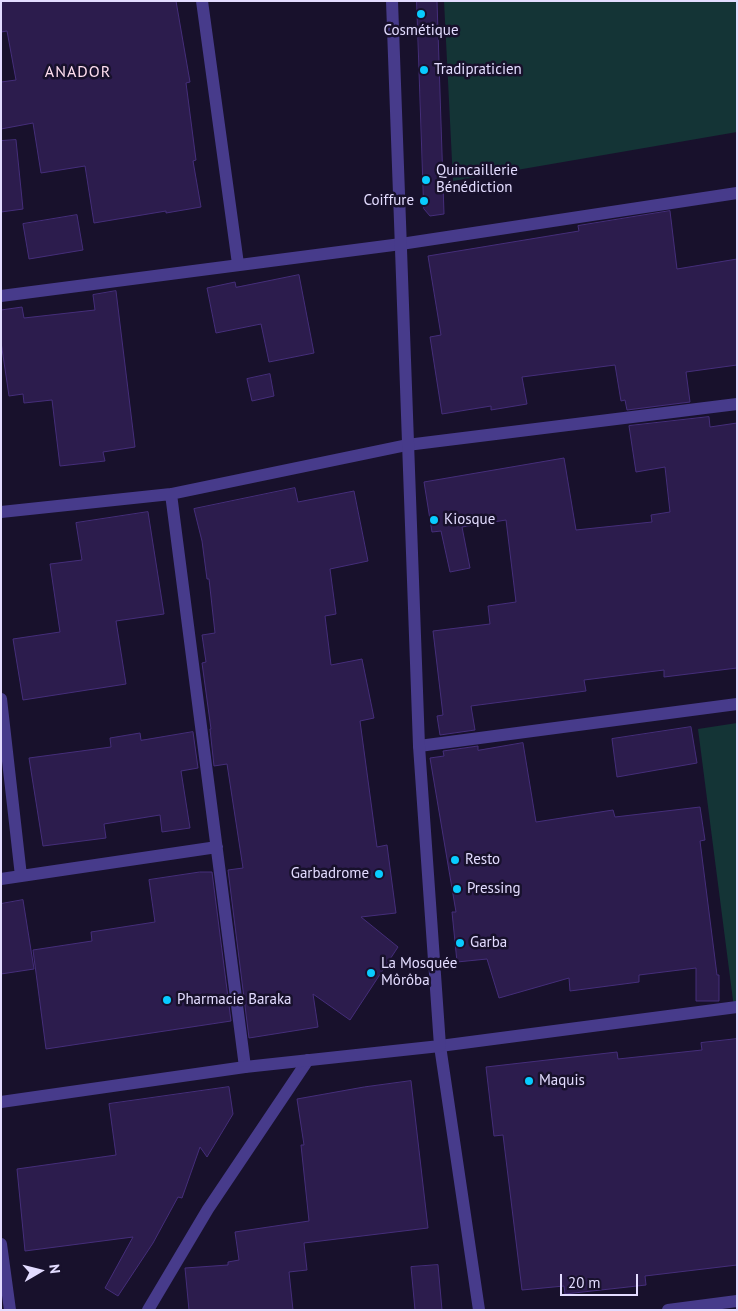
<!DOCTYPE html>
<html>
<head>
<meta charset="utf-8">
<style>
  body { margin:0 }
  #map { position:relative; width:738px; height:1311px; overflow:hidden; background:#18112c; font-family:"PT Sans",sans-serif }
  canvas { display:block }
  .frame { position:absolute; inset:0; border:2px solid #e3dcff; pointer-events:none }
  .north { position:absolute; left:15px; top:1246px; width:50px; height:50px; -webkit-text-stroke:4px #18112c; paint-order:stroke; rotate:82deg; font-size:14px; font-weight:700; line-height:20px; text-align:center; color:#e3dcff }
  .north::after { content:''; display:block; margin:auto; width:18px; height:22px; background:#e3dcff; clip-path:polygon(50% 0,100% 100%,50% 72%,0 100%) }
  .scale { position:absolute; left:560px; top:1274px; width:78px; height:22px; box-sizing:border-box; border:2px solid #e3dcff; border-top:0; padding-left:6px; font-size:15px; line-height:18px; white-space:nowrap; color:#e3dcff; -webkit-text-stroke:4px #18112c; paint-order:stroke }
</style>
</head>
<body>
<div id="map">
<canvas width="738" height="1311"></canvas>
<div class="frame"></div>
<div class="north">N</div>
<div class="scale">20 m</div>
</div>
<script>
const ctx = document.querySelector('canvas').getContext('2d');
ctx.lineJoin = 'round';
function paint(path, color) { ctx.fillStyle = color; ctx.fill(path, 'evenodd'); }
function stroke(path, color, width, dash) { ctx.strokeStyle = color; ctx.lineWidth = width; ctx.lineCap = dash ? 'butt' : 'round'; ctx.setLineDash(dash || []); ctx.stroke(path); }
function drawText(font, color, halo, rows, align = 'center') {
  ctx.font = font + ' "PT Sans",sans-serif'; ctx.lineWidth = 5; ctx.setLineDash([]); ctx.textBaseline = 'middle'; ctx.strokeStyle = halo; ctx.fillStyle = color; for (const [text, x, y, turn = 0] of rows) {
    ctx.save(); ctx.translate(x, y); ctx.rotate((+turn || 0) * Math.PI / 180); ctx.textAlign = isNaN(turn) ? turn : align; if (halo) ctx.strokeText(text, 0, 0); ctx.fillText(text, 0, 0); ctx.restore();
  }
}
const green = new Path2D(`
  M444,1H737V132L453,181Z
  M737,723V1007L734,1008L698,729Z`);
const building = new Path2D(`
  M1,1H176L190,82L186,83L196,160L193,161L201,207L166,213V211L94,223L85,166L41,173L33,123L1,129V82L16,80L7,31L1,32Z
  M417,1H437L444,214L430,216L424,209Z
  M16,140L23,209L1,212V141Z
  M670,211L677,269L737,259V365L686,372L690,402L627,410L625,400L621,401L615,365L522,377L527,404L491,410V406L442,414L430,337L441,335L428,256L579,231L578,226Z
  M77,215L83,250L29,259L23,224Z
  M299,275L314,353L269,362L261,324L216,333L207,288L235,282L236,287Z
  M116,291L135,447L103,452L105,461L60,466L52,400L24,403L23,394L9,396L1,342V310L22,307L24,318L95,310L93,295Z
  M270,374L274,396L252,401L247,379Z
  M709,417L710,427L737,423V668L664,677V670L584,680L586,691L471,706L475,730L440,735L437,716L443,715L433,631L490,624L488,606L516,602L506,520L462,527L470,568L450,572L441,531L432,532L424,482L564,458L576,530L652,522L651,515L670,512L665,467L636,472L629,426Z
  M295,488L298,502L354,491L368,561L330,569L336,614L325,616L331,665L362,659L374,718L360,721L377,847L387,845L396,913L361,917L398,947L350,1020L313,994L318,1027L249,1038L228,870L243,868L227,764L214,766L210,729H211L202,663L206,662L202,635L215,633L209,579H207L202,541L194,509Z
  M148,512L164,614L116,621L126,684L23,700L13,639L60,632L50,564L82,560L76,523Z
  M691,727L697,763L617,777L612,739Z
  M193,732L198,768L181,771L190,828L162,832L160,815L104,824L106,838L43,846L29,758L111,747L110,738L140,733L141,740Z
  M523,743L536,822L613,810L615,817L700,807L705,840L700,841L717,975H719V1001H696V968L639,975V982L570,991L569,978L499,998L487,959L457,962L452,912H456L430,758L444,756L443,751L478,746V750Z
  M200,872H212L231,1021L46,1049L33,950L92,941L91,932L155,922L149,880Z
  M23,900L34,969L1,974V904Z
  M737,1039V1265L645,1276L646,1285L565,1294L564,1286L522,1290L503,1135L494,1136L486,1067L617,1052L618,1059L702,1050L701,1043Z
  M411,1081L428,1228L304,1243L307,1270L289,1272L293,1310H189L185,1268L228,1265V1262L239,1260L235,1232L309,1221L301,1145H304L297,1099L364,1087Z
  M229,1087L233,1114L207,1157L200,1147L182,1198L178,1197L153,1243L118,1296L105,1288L133,1237L25,1251L17,1169L116,1155L109,1104Z
  M438,1265L442,1310H415L411,1267Z`);
const minor = new Path2D(`
  M202,1L238,264
  M1,296L401,244L737,193
  M171,494L245,1067
  M1,512L171,494L407,445L737,404
  M1,699L21,876
  M419,746L737,704
  M1,879L217,847
  M1,1244L10,1310
  M148,1310L208,1209L308,1060
  M479,1310L440,1046L737,1007
  M668,1310L737,1301`);
const tertiary = new Path2D(`
  M1,1102L245,1067L440,1046L419,746L392,1`);
const markers = [
  [421,14,5,"#08ccff"],
  [424,70,5,"#08ccff"],
  [426,180,5,"#08ccff"],
  [424,201,5,"#08ccff"],
  [434,520,5,"#08ccff"],
  [455,860,5,"#08ccff"],
  [379,874,5,"#08ccff"],
  [457,889,5,"#08ccff"],
  [460,943,5,"#08ccff"],
  [371,973,5,"#08ccff"],
  [167,1000,5,"#08ccff"],
  [529,1081,5,"#08ccff"]
];
const poiNames = [
  ["Cosmétique",421,31,"center"],
  ["Tradipraticien",434,70],
  ["Quincaillerie",436,171],
  ["Bénédiction",436,188],
  ["Coiffure",414,201,"right"],
  ["Kiosque",444,520],
  ["Resto",465,860],
  ["Garbadrome",369,874,"right"],
  ["Pressing",467,889],
  ["Garba",470,943],
  ["La Mosquée",381,964],
  ["Môrôba",381,981],
  ["Pharmacie Baraka",177,1000],
  ["Maquis",539,1081]
];
const neighbourhoodNames = [
  ["ANADOR",78,72]
];
paint(green, '#143436');
paint(building, '#2c1c4d');
stroke(building, '#452e7a', 1);
stroke(minor, '#473b8b', 12);
stroke(tertiary, '#473b8b', 12);
for (const [x, y, r, color] of markers) { const dot = new Path2D(); dot.arc(x, y, r, 0, 2 * Math.PI); ctx.fillStyle = color; ctx.fill(dot); stroke(dot, '#18112c', 2); }
drawText('15px', '#e3dcff', '#18112c', poiNames, 'left');
ctx.letterSpacing = '1px';
drawText('16px', '#ffdeef', '#18112c', neighbourhoodNames);
ctx.letterSpacing = '0px';
</script>
</body>
</html>
